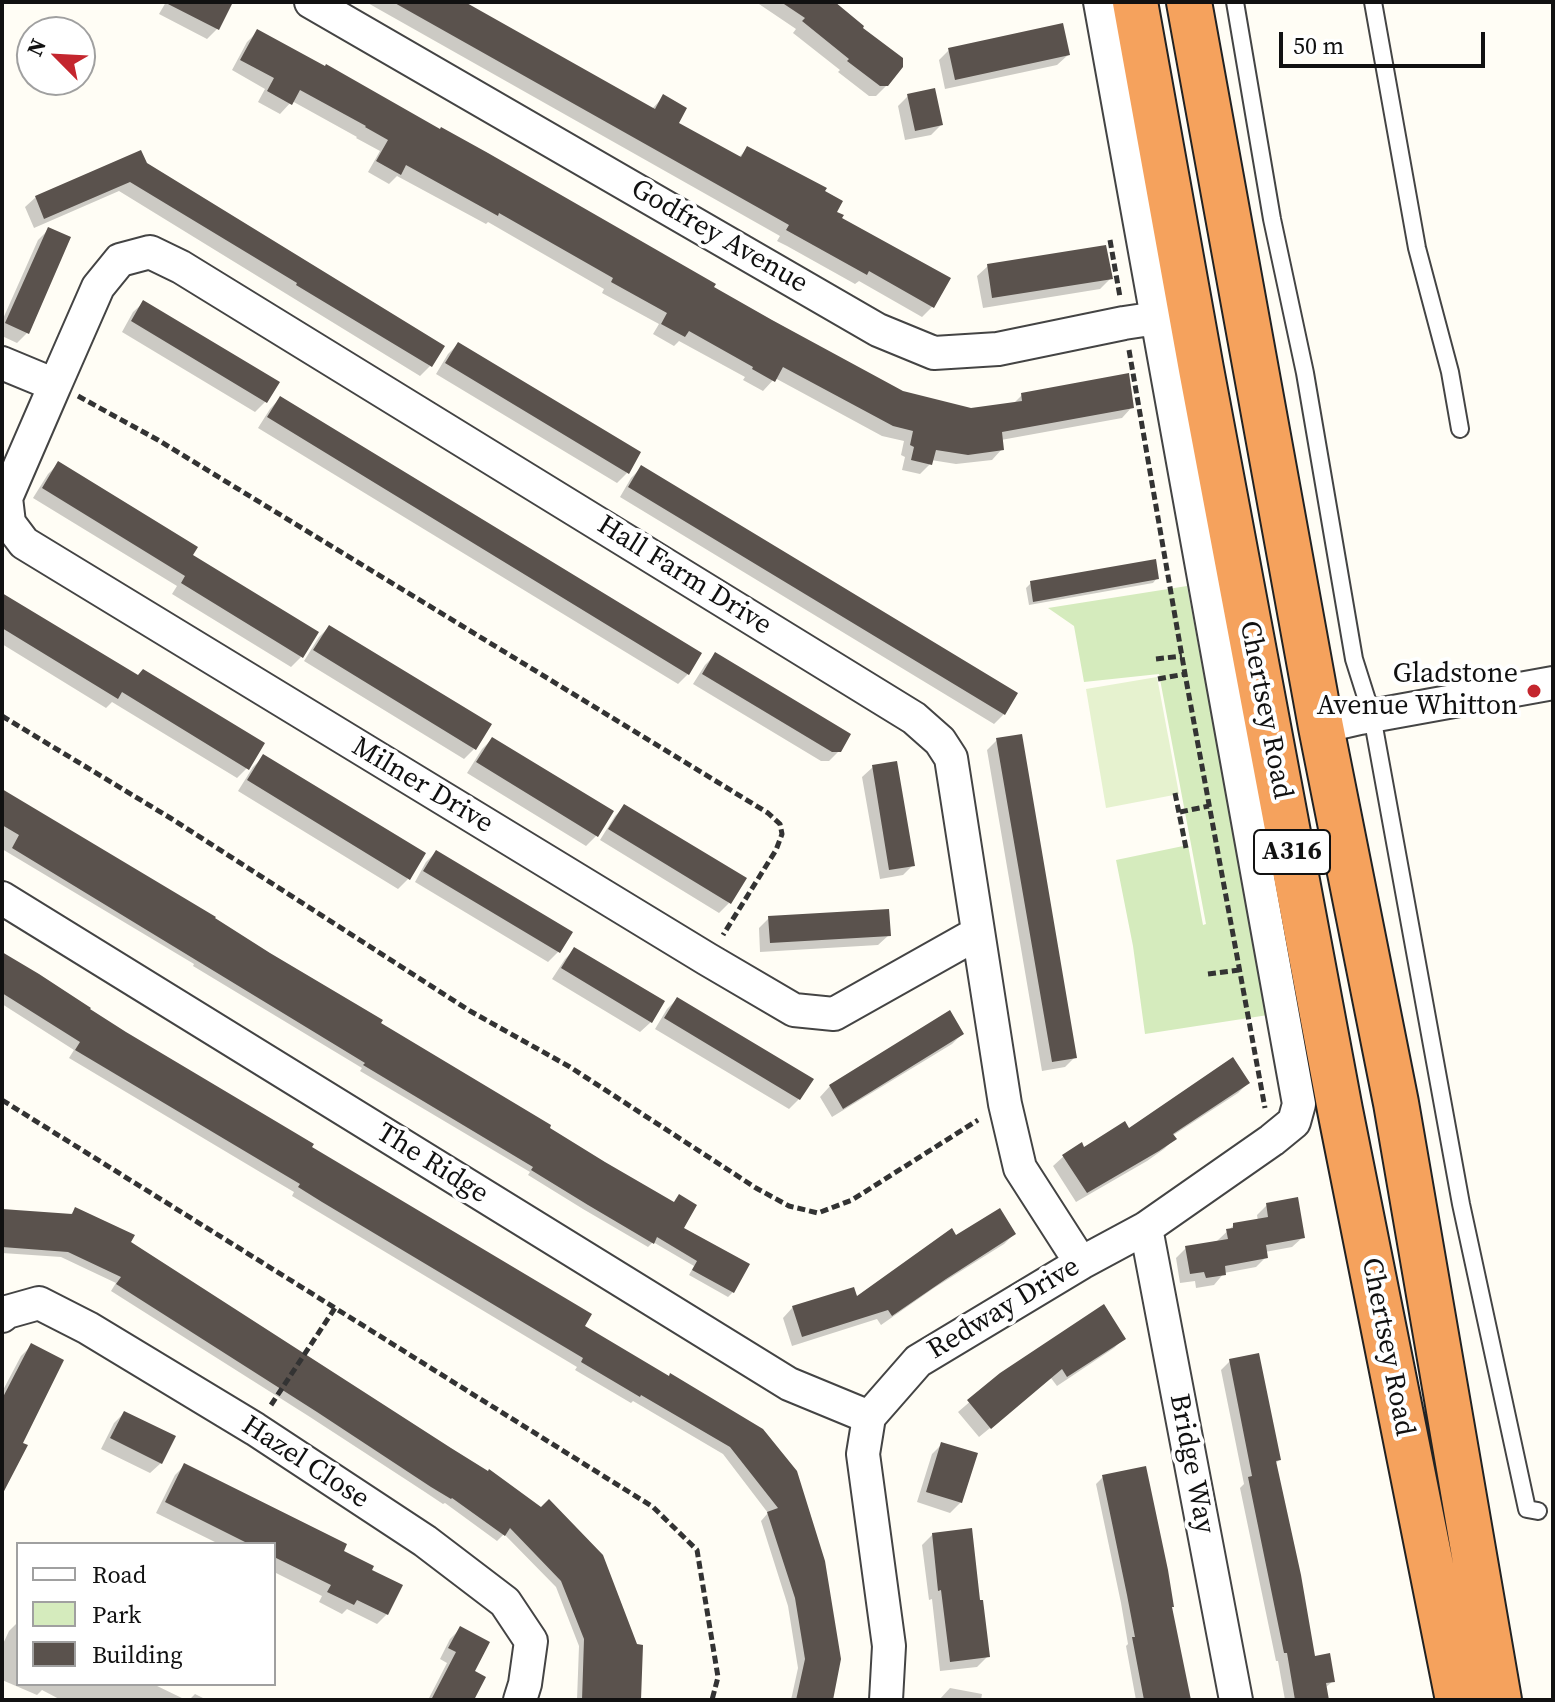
<!DOCTYPE html>
<html>
<head>
<meta charset="utf-8">
<style>
  body { margin:0 }
  #map { position:relative; width:1555px; height:1702px; overflow:hidden; background:#fffdf5; font-family:"Source Serif 4",serif }
  canvas { display:block }
  .frame { position:absolute; inset:0; border:4px solid #111; pointer-events:none }
  .legend { position:absolute; left:16px; top:1542px; width:260px; height:144px; box-sizing:border-box; background:#fff; border:2px solid #a0a0a0; margin:0; padding:10px 14px; list-style:none; font-size:24px; color:#111 }
  .legend li { display:flex; align-items:center; gap:16px; height:40px }
  .legend b { width:40px; border:2px solid #a0a0a0 }
  .north { position:absolute; left:16px; top:16px; width:80px; height:80px; box-sizing:border-box; background:#fff; border:2px solid #a0a0a0; border-radius:50%; rotate:294deg; font-size:22px; font-weight:700; line-height:32px; text-align:center; color:#111 }
  .north::after { content:''; display:block; margin:auto; width:28px; height:36px; background:#c4262e; clip-path:polygon(50% 0,100% 100%,50% 72%,0 100%) }
  .scale { position:absolute; left:1279px; top:32px; width:206px; height:36px; box-sizing:border-box; border:4px solid #111; border-top:0; padding-left:10px; font-size:24px; line-height:28px; white-space:nowrap; color:#111; -webkit-text-stroke:6px #fff; paint-order:stroke }
</style>
</head>
<body>
<div id="map">
<canvas width="1555" height="1702"></canvas>
<div class="frame"></div>
<ul class="legend">
<li><b style="height:10px;background:#fff"></b>Road</li>
<li><b style="height:22px;background:#d5ebbd"></b>Park</li>
<li><b style="height:22px;background:#5a524d"></b>Building</li>
</ul>
<div class="north">N</div>
<div class="scale">50 m</div>
</div>
<script>
const ctx = document.querySelector('canvas').getContext('2d');
ctx.lineJoin = 'round';
function paint(path, color) { ctx.fillStyle = color; ctx.fill(path, 'evenodd'); }
function stroke(path, color, width, dash) { ctx.strokeStyle = color; ctx.lineWidth = width; ctx.lineCap = dash ? 'butt' : 'round'; ctx.setLineDash(dash || []); ctx.stroke(path); }
function drawText(font, color, halo, rows, align = 'center') {
  ctx.font = font + ' "Source Serif 4",serif'; ctx.lineWidth = 8; ctx.setLineDash([]); ctx.textBaseline = 'middle'; ctx.strokeStyle = halo; ctx.fillStyle = color; for (const [text, x, y, turn = 0] of rows) {
    ctx.save(); ctx.translate(x, y); ctx.rotate((+turn || 0) * Math.PI / 180); ctx.textAlign = isNaN(turn) ? turn : align; if (halo) ctx.strokeText(text, 0, 0); ctx.fillText(text, 0, 0); ctx.restore();
  }
}
const green = new Path2D(`
  M1187,586L1268,1015L1145,1034L1133,946L1116,860L1188,845L1203,925L1206,924L1159,674L1084,682L1074,626L1048,608Z`);
const pitch = new Path2D(`
  M1157,677L1179,794L1106,808L1086,689Z`);
const shadow = new Path2D(`
  M166,2H231L217,29L207,39L159,14Z
  M366,2H461L652,109L663,97L676,123L738,158L748,148L835,213L839,219L949,279L932,307L922,317L859,281L855,284L787,246L777,241L780,236Z
  M756,2H832L887,85L876,96H869L838,72L840,70L793,33L796,29Z
  M257,32L902,393L970,410L1012,405L1022,395L1132,407L1122,418L1001,440L1002,449L992,460L956,464L931,460L930,464L920,474L902,470L905,457L901,455L904,441L882,436L775,378L763,391L743,380L745,377L679,341L674,346L653,334L659,324L602,293L604,289L488,222L486,224L397,176L389,184L368,172L380,151L356,138L357,137L292,101L280,114L258,102L265,89L232,70L247,42Z
  M949,50L1068,55L1057,65L945,89L939,60Z
  M908,96L941,125L931,135L905,140L898,106Z
  M145,164L430,366L420,376L119,191L34,228L25,207L36,197Z
  M48,230L27,333L17,343L2,336V321L38,240Z
  M988,266L1110,279L1100,289L983,308L977,276Z
  M144,302L277,382L265,402L255,412L122,332L133,312Z
  M458,344L627,473L617,483L436,374L448,354Z
  M280,398L688,674L678,684L258,428L270,409Z
  M58,464L190,556L301,657L291,667L172,594L177,586L33,498L48,474Z
  M641,468L1004,714L994,724L620,497L631,478Z
  M1157,578L1153,583L1029,605L1026,588L1031,583Z
  M2,595L247,768L237,778L112,702L106,708L2,644Z
  M329,627L474,749L464,759L304,661L319,637Z
  M715,655L839,751L829,761H821L693,684L705,665Z
  M492,739L611,812L596,836L586,846L467,773L482,749Z
  M997,740L1075,1057L1065,1067L1042,1071L987,750Z
  M263,757L408,879L398,889L238,791L253,767Z
  M873,767L913,865L903,875L880,879L862,777Z
  M2,790L547,1128L673,1204L679,1196L681,1229L733,1292L728,1297L689,1275L694,1266L653,1242L648,1247L583,1209L528,1175L530,1172L360,1071L362,1068L193,966L194,964L2,849Z
  M625,806L729,903L719,913L600,840L615,816Z
  M436,852L570,933L558,952L548,962L415,882L426,862Z
  M769,918L889,935L878,945L760,952L759,928Z
  M575,949L651,1022L640,1032L552,979L565,959Z
  M2,954L87,1010L309,1147L582,1327L762,1430L831,1700H791L798,1668L788,1606L761,1521L768,1513L723,1454L633,1401L631,1403L575,1370L577,1367L292,1196L294,1192L260,1172L69,1058L74,1050L2,1004Z
  M677,999L799,1099L789,1109L655,1029L667,1009Z
  M950,1013L962,1034L952,1044L832,1117L820,1097L830,1086Z
  M1248,1083L1238,1093L1172,1136L1174,1139L1164,1149L1147,1161L1076,1202L1053,1166L1064,1156Z
  M1267,1205L1303,1237L1292,1247L1265,1252L1266,1257L1256,1267L1224,1273L1214,1285L1196,1288L1195,1281L1180,1283L1176,1258L1186,1248L1217,1241L1234,1225L1258,1221L1257,1215Z
  M76,1209L541,1510L639,1700H577L579,1646L556,1587L504,1534L497,1541L445,1503L443,1504L425,1492L310,1417L111,1291L116,1283L61,1257L2,1253V1214L69,1216Z
  M1014,1234L1004,1244L934,1288L881,1325L877,1319L792,1346L783,1318L793,1307L856,1299L956,1238Z
  M1124,1338L1114,1348L1057,1386L1051,1378L979,1437L958,1412L1001,1375Z
  M31,1346L20,1444L2,1474V1392L21,1356Z
  M1230,1361L1279,1460L1275,1464L1314,1658L1333,1681L1325,1688L1327,1700H1285L1278,1661H1276L1240,1488L1244,1484L1221,1370Z
  M124,1413L161,1463L150,1473L101,1449L114,1423Z
  M942,1444L961,1502L950,1513L917,1502L932,1454Z
  M185,1465L341,1552L369,1571L387,1614L377,1624L347,1609L342,1614L319,1602L322,1596L274,1572V1544H219L156,1513L175,1475Z
  M1103,1477L1170,1608L1188,1700H1136L1126,1646L1128,1644L1121,1603L1096,1484Z
  M933,1534L978,1602L987,1657L977,1667L940,1671L932,1599L929,1600L922,1545Z
  M18,1622V1684H153L186,1700H61L42,1690L37,1695L2,1680V1646L9,1631Z
  M461,1628L472,1672L471,1700H428L447,1663L440,1659L450,1639Z
  M950,1688L982,1694L981,1700H939Z
  M195,1694L207,1700H189Z`);
const building = new Path2D(`
  M164,2H233L219,30Z
  M393,2H465L655,109L663,94L687,108L679,123L741,157L747,146L827,188L825,191L843,201L837,212L844,215L842,218L951,278L934,308L869,271L867,275L786,230L789,225Z
  M781,2H835L864,26L863,28L903,58V67L888,86H880L847,61L849,59L802,21L805,18Z
  M1063,23L1070,55L955,80L948,48Z
  M257,29L325,66L326,64L440,129L441,127L488,153L716,284L714,287L772,320L903,391L971,408L1022,401L1021,393L1129,373L1134,408L1002,432L1004,450L968,455L936,450L932,465L911,460L914,447L910,445L913,431L893,426L783,367L775,382L752,369L753,367L689,331L685,337L661,324L667,313L611,282L613,278L499,213L498,216L406,165L401,175L376,161L388,140L365,127L366,126L300,90L292,105L267,91L274,78L240,60Z
  M935,88L943,125L915,131L907,94Z
  M141,150L147,163L445,346L432,367L296,285L297,283L130,182L44,219L35,196Z
  M48,227L71,237L29,334L5,323Z
  M1106,245L1113,279L992,298L987,264Z
  M143,300L280,382L267,403L131,321Z
  M458,342L641,452L629,474L445,363Z
  M280,396L702,653L689,675L267,417Z
  M58,461L198,547L193,555L319,632L303,658L181,583L185,576L42,488Z
  M641,465L1018,693L1005,715L628,487Z
  M1156,559L1159,579L1033,602L1030,581Z
  M2,593L138,675L143,669L265,743L249,770L122,692L118,699L2,628Z
  M329,625L492,724L476,750L313,650Z
  M715,652L851,734L841,752H832L702,674Z
  M1022,734L1077,1058L1052,1062L996,738Z
  M492,737L614,811L598,837L476,762Z
  M263,754L426,853L410,880L247,780Z
  M897,761L915,866L889,870L872,765Z
  M2,789L216,917L215,918L270,953L383,1020L381,1023L551,1125L550,1128L605,1162L674,1202L679,1194L697,1205L684,1228L750,1264L734,1293L692,1270L697,1261L657,1237L654,1244L588,1205L531,1170L533,1167L363,1065L365,1063L12,848L19,835L2,825Z
  M624,804L747,878L731,904L608,829Z
  M436,850L573,932L560,953L423,871Z
  M889,909L891,936L770,943L768,916Z
  M574,947L665,1001L652,1023L561,968Z
  M2,952L39,974L91,1008L90,1009L126,1032L314,1144L312,1147L592,1314L585,1326L669,1376L670,1373L763,1429L797,1471L825,1561L841,1659L833,1700H796L805,1659L795,1598L767,1512L778,1508L730,1447L641,1395L640,1397L581,1362L583,1358L546,1336L322,1202L298,1187L300,1184L268,1165L75,1050L80,1042L2,993Z
  M677,997L814,1079L800,1100L664,1018Z
  M950,1010L964,1034L843,1109L829,1085Z
  M1233,1057L1250,1083L1173,1134L1177,1139L1159,1151L1087,1193L1062,1155L1082,1142L1084,1147L1125,1121L1129,1128Z
  M1298,1197L1305,1238L1266,1245L1268,1258L1225,1266L1226,1275L1206,1278L1204,1272L1190,1274L1185,1246L1228,1239L1226,1229L1233,1228V1223L1268,1217L1266,1203Z
  M75,1207L135,1235L131,1242L451,1448L488,1471L489,1469L541,1507L549,1499L603,1555L637,1644L643,1645L641,1700H582L584,1639L561,1581L510,1528L505,1536L452,1498L451,1499L431,1487L317,1412L116,1284L121,1277L68,1252L2,1247V1209L72,1214Z
  M1000,1208L1016,1234L946,1279L892,1316L888,1310L802,1337L792,1306L854,1287L857,1296L952,1228L956,1235Z
  M1104,1304L1126,1339L1067,1377L1062,1369L991,1429L967,1400L1000,1373Z
  M31,1343L64,1360L23,1443L28,1445L2,1495V1399Z
  M1259,1353L1281,1460L1276,1461L1301,1575L1315,1656L1330,1653L1335,1682L1326,1683L1329,1700H1295L1287,1653H1284L1248,1477L1252,1476L1229,1359Z
  M124,1411L176,1436L162,1464L110,1438Z
  M941,1442L978,1453L962,1503L926,1492Z
  M184,1463L347,1544L344,1551L374,1566L372,1570L403,1585L388,1615L357,1600L354,1605L327,1592L331,1585L274,1557V1544H249L165,1502Z
  M1146,1466L1168,1570L1174,1607H1172L1191,1700H1144L1132,1637H1135L1127,1595L1102,1475Z
  M972,1528L980,1600H983L990,1657L950,1662L941,1590L938,1591L932,1533Z
  M460,1626L490,1642L475,1671L486,1677L474,1700H431L456,1652L448,1648Z`);
const path = new Path2D(`
  M1110,240L1120,297
  M1129,350L1185,674L1265,1108
  M78,396L158,440L768,813L780,824L782,834L776,850L723,935
  M1156,659L1182,656
  M1158,679L1185,674
  M2,716L172,819L470,1011L570,1067L756,1188L789,1206L818,1213L852,1200L978,1120
  M1175,793L1186,848
  M1180,812L1209,806
  M1208,974L1239,970
  M2,1100L335,1308
  M271,1405L335,1308L653,1507L697,1550L718,1677L712,1700`);
const lane = new Path2D(`
  M1235,2L1272,219L1305,373L1354,659L1372,716L1461,1204L1527,1509L1538,1511
  M1373,2L1417,248L1450,372L1460,429`);
const street = new Path2D(`
  M311,2L878,330L934,353L998,349L1124,323L1157,318
  M2,363L55,385L98,287L120,260L150,252L181,267L914,718L940,741L951,758L1005,1104L1020,1168L1081,1263
  M55,385L6,498L9,523L24,543L707,959L794,1010L834,1014L978,933
  M1321,727L1360,718L1553,683
  M2,898L789,1384L869,1417
  M1146,1228L1236,1700
  M2,1316L7,1312L39,1303L88,1328L255,1429L425,1541L505,1602L531,1641L525,1684L520,1700
  M886,1700L889,1646L863,1454L869,1417L918,1361L1081,1263L1146,1228L1272,1140L1294,1122L1299,1104L1100,2`);
const highway = new Path2D(`
  M1135,2L1201,369L1340,1110L1458,1700
  M1189,2L1321,727L1396,1103L1499,1700`);
const markers = [
  [1534,691,8,"#c4262e"]
];
const shields = [
  [1292,852,76]
];
const shieldNames = [
  ["A316",1292,852]
];
const streetNames = [
  ["Godfrey Avenue",719,237,30],
  ["Hall Farm Drive",684,576,32],
  ["Chertsey Road",1265,710,79],
  ["Milner Drive",422,786,31],
  ["The Ridge",432,1164,32],
  ["Redway Drive",1004,1309,-31],
  ["Chertsey Road",1387,1347,79],
  ["Hazel Close",305,1463,33],
  ["Bridge Way",1191,1464,79]
];
const poiNames = [
  ["Gladstone",1518,675],
  ["Avenue Whitton",1518,707]
];
paint(green, '#d5ebbd');
paint(pitch, '#e6f2cf');
paint(shadow, '#0003');
paint(building, '#5a524d');
stroke(lane, '#444', 20);
stroke(street, '#444', 36);
stroke(highway, '#222', 48);
stroke(path, '#333', 5, [8, 4]);
stroke(lane, '#fff', 16);
stroke(street, '#fff', 32);
stroke(highway, '#f5a25d', 44);
for (const [x, y, r, color] of markers) { const dot = new Path2D(); dot.arc(x, y, r, 0, 2 * Math.PI); ctx.fillStyle = color; ctx.fill(dot); stroke(dot, '#fff', 3); }
for (const [x, y, w] of shields) { const box = new Path2D(); box.roundRect(x - w / 2, y - 22, w, 44, 6); ctx.fillStyle = '#fff'; ctx.fill(box); stroke(box, '#111', 2); }
drawText('bold 26px', '#111', null, shieldNames);
drawText('28px', '#111', '#fff', streetNames);
drawText('28px', '#111', '#fff', poiNames, 'right');
</script>
</body>
</html>
